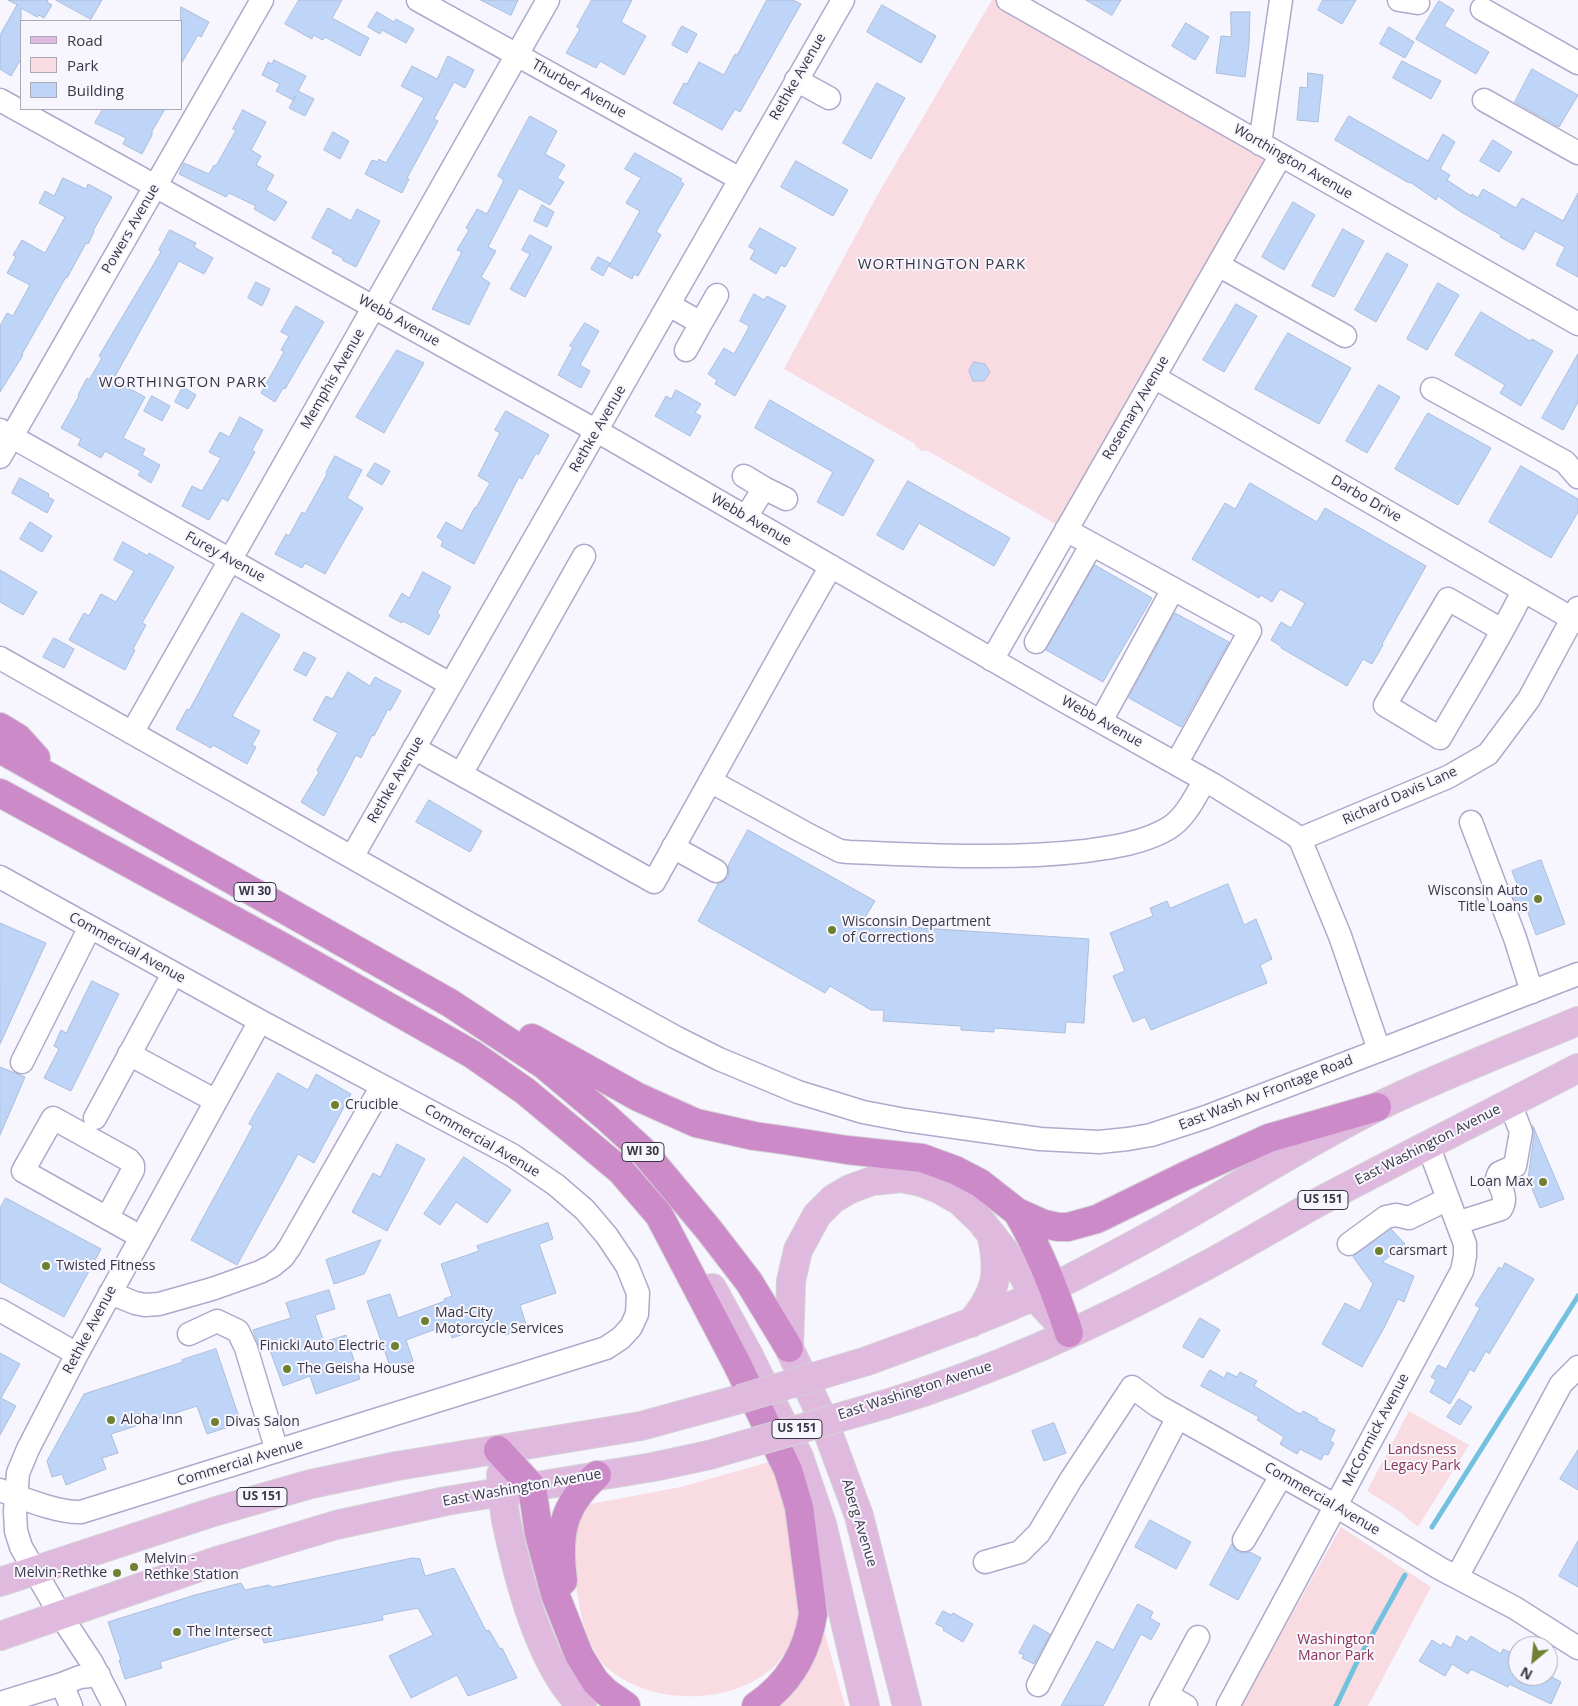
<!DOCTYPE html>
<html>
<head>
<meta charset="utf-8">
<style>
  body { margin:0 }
  #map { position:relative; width:1578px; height:1706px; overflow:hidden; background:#f7f6fe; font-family:"Open Sans",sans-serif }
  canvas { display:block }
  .legend { position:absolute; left:20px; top:20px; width:162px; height:90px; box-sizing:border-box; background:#f7f6fe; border:1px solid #aba9b4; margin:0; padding:6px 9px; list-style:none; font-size:15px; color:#393644 }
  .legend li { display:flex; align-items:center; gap:10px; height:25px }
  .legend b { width:25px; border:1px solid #aba9b4 }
  .north { position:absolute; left:1508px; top:1636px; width:50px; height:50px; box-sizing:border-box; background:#f7f6fe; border:1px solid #aba9b4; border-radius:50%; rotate:208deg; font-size:14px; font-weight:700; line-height:20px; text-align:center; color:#393644 }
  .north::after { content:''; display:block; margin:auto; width:18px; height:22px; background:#6d8131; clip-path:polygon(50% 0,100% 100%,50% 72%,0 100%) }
</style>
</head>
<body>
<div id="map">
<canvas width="1578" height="1706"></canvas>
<ul class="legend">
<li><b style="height:6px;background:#e0b9df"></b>Road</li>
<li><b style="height:14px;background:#f9dbe2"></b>Park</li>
<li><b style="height:14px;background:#bfd5f7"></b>Building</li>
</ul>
<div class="north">N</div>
</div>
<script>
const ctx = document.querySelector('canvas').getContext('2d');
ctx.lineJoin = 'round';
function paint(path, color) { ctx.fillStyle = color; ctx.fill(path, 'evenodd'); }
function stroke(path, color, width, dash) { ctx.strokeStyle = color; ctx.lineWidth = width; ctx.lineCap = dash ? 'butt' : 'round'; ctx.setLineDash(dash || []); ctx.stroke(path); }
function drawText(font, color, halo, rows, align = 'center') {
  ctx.font = font + ' "Open Sans",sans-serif'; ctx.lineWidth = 4; ctx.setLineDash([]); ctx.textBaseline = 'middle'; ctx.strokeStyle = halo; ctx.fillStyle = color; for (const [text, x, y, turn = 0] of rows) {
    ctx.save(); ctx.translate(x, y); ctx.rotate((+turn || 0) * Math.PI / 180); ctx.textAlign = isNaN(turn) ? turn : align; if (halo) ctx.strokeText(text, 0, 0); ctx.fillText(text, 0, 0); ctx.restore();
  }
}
const green = new Path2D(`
  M992,0H1008L1281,155L1066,530L928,451H922L915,446V444L784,369L878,194Z
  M1409,1411L1469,1445L1418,1527L1399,1511L1367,1491Z
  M773,1461C777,1473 784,1485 787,1497C792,1520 794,1544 798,1568C799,1578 803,1591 802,1602C801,1611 798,1622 796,1631C792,1644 783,1657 774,1667C730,1706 650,1706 606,1667C588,1646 582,1623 578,1597C575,1578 568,1553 573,1533C576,1524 581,1514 585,1505L681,1487Z
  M1341,1527L1431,1587L1368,1706H1240Z
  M823,1627L845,1706H777Z`);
const stream = new Path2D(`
  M1432,1527L1578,1296
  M1336,1706L1357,1662L1405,1575`);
const building = new Path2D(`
  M8,0H48L47,2L52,5L44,18L39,15L37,17L21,8V59L11,76L0,69V35L17,5Z
  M56,0H102L91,19Z
  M299,0H342L332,18L369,38L360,56L325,37L323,40L313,35L312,39L285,24Z
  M481,0H518L511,15Z
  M592,0H632L621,22L646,36L624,75L600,61L596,68L566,53L580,29L577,27Z
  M767,0H793L801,4L740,112L735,109L722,130L673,103L684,83L687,84L699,62L724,75L735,54L737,55Z
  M1086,0H1121L1112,15Z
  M1323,0H1356L1342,24L1318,10Z
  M1439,1L1454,10L1444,26L1489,52L1476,74L1416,39Z
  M882,5L936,36L921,63L867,32Z
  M181,7L209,22L201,37L198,35L181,64Z
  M377,12L394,22L396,19L414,29L406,43L382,30L380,34L368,27Z
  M1231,12H1250L1249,44L1245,77L1216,73L1221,36L1231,37Z
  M1186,23L1209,37L1195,60L1172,46Z
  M682,26L697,34L687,53L672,45Z
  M1389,27L1414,42L1405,58L1380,44Z
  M448,56L474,70L465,88L454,82L434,119L438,121L407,178L409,179L402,193L365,174L372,160L378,162L379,159L386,163L424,98L401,86L412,66L437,79Z
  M274,60L306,76L298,91L314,99L305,116L289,108L296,95L293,100L276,91L280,84L262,75L268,62L272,64Z
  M1402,61L1441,81L1431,99L1393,78Z
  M1532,69L1578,95L1559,127L1515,102Z
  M1308,73L1323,75L1318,122L1297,120L1300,87L1307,88Z
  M877,83L905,98L871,159L843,143Z
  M103,109H165L152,131V135L142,154L123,144L126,138L95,123Z
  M243,110L266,122L251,150L261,156L256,165L274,175L266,190L287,202L275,221L254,209L256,206L229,193L226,197L179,174L184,163L209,174L214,165L216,166L236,130L233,129Z
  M530,116L557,131L545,154L565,165L557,178L564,182L550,205L519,188L488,247L496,251L481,277L490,283L469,325L432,309L462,252L457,250L469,230L466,228L477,209L487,214L504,180L498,176Z
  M1349,116L1428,161L1443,134L1455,142L1440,169L1450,175L1447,180L1471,196L1472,194L1478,198L1483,189L1516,208L1522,198L1563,221L1578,193V277L1556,265L1565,247L1535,231L1524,250L1500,237L1501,235L1461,212L1438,196L1436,200L1410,182L1409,183L1335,140Z
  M333,132L349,141L340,159L324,150Z
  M1493,140L1512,152L1499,172L1480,161Z
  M635,153L682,179L680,181L684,184L656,232L661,235L638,276L634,274L632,279L609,266L640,211L626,203L641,178L625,169Z
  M796,161L848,190L833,216L781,187Z
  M63,178L86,189L88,184L112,197L93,231L94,232L88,244L86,243L67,278L66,277L22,354L23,355L0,392V326L7,313L13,316L30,285L7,273L16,257L13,255L22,240L45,253L65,217L39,203L45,191L54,196Z
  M1293,202L1315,215L1284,270L1262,257Z
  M542,205L554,212L547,227L534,221Z
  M328,208L351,221L357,209L380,221L356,267L342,260L343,258L332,253L334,250L312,238Z
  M760,228L796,248L785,267L781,265L776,274L750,259L755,250L749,247Z
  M1343,229L1364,241L1334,297L1312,286Z
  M170,230L196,243L194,247L213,258L204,274L179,261L113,380L145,397L123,438L145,449L142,455L160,465L151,483L138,475L141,471L105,451L101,458L78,445L81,439L61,428L79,396L78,395L87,378L89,380L102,358L99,356L161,252L159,250Z
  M530,235L552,247L525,297L510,289L530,254L522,250Z
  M1387,253L1408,265L1376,322L1355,310Z
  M598,257L610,263L603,276L591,269Z
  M256,282L270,289L262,306L248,298Z
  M1438,283L1459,295L1427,350L1407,339Z
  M754,294L764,300L767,296L786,306L735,396L715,384L717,380L708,374L724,348L734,354L747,331L749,326L740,321Z
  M1236,304L1257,316L1224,372L1203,360Z
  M296,306L324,322L285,389L283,388L275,402L261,393L284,352L281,350L289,336L281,332Z
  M1481,312L1530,341L1532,339L1553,351L1521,406L1500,393L1505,385L1455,355Z
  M585,323L599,331L580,365L590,371L581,388L558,375L573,347L570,346Z
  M1288,333L1351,368L1319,424L1255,389Z
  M397,350L424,363L384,433L356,417Z
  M1578,354V402L1563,430L1542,418Z
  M974,362L985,364L990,372L984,381H973L969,371Z
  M1379,385L1400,397L1367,453L1346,441Z
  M183,387L196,395L188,409L175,402Z
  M676,390L701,404L695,413L701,416L690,436L655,416L666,396L671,399Z
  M152,396L170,406L162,421L144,411Z
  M770,400L874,460L843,516L817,502L833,472L755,428Z
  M506,411L549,435L538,455L536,453L522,479L519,477L474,564L441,546L443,541L437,537L446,522L462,531L475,507L476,508L490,483L478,476L500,433L495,430Z
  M1428,413L1491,448L1458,505L1395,469Z
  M240,417L263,430L252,450L255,452L228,501L222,498L209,520L182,506L192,486L202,491L221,458L209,452L220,432L229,437Z
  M335,456L362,470L347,498L363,508L325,574L305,563L302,568L275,554L286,534L289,536L302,512L305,514L327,474L326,473Z
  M375,463L390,471L382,485L367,476Z
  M1521,466L1578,499V512L1551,558L1489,522Z
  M20,478L49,494L48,497L54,500L47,513L12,493Z
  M908,481L1010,538L994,566L919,523L903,550L877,535Z
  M1250,483L1317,522L1325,508L1426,566L1382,644L1383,645L1372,664L1363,659L1347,686L1281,648L1282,647L1271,640L1281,622L1291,628L1305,603L1280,589L1272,602L1261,595L1259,598L1192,559L1225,503L1235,509Z
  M30,522L52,536L42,552L20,539Z
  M123,542L148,556L149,553L174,567L142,623L146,625L133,649L135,650L125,670L69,640L84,613L89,616L101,594L116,602L134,571L114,560Z
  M1095,565L1152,598L1103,682L1046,650Z
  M0,570L37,592L23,615L0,602Z
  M423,572L451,587L437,613L440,615L429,635L403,621L402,623L389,616L402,593L409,598Z
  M242,613L280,635L232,716L260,731L252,745L256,747L247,764L213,745L211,748L176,729L187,709L189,710Z
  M1175,613L1229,642L1181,727L1129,698Z
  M54,638L74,649L64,668L43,657Z
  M304,652L316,658L306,676L294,670Z
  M348,672L370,686L375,677L401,691L390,711L388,709L374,736L372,735L361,758L356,755L324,816L301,802L319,772L317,770L338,733L313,720L326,696L332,699Z
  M429,800L482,831L470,852L416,822Z
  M748,830L875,901L861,924L1089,939L1084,1023L1066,1022L1065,1033L994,1028V1032L961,1030V1026L883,1021L884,1010H871L830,986L825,993L698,921L718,884L723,882L728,877L729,871L728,866Z
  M1541,860L1565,924L1536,935L1527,910L1520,913L1513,895L1520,892L1512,871Z
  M1228,884L1244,925L1256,919L1272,959L1260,965L1267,983L1151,1030L1145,1017L1133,1022L1113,976L1125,971L1110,933L1153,916L1150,908L1167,901L1170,908Z
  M0,923L46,943L0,1044Z
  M92,981L119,994L71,1091L44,1078L59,1049L54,1046L61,1030L66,1033Z
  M0,1067L25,1077L0,1135Z
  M278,1073L308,1090L316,1074L351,1094L314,1163L298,1154L237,1265L191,1240L253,1126L249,1124Z
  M1533,1126L1564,1199L1540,1208L1528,1179L1534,1134Z
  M397,1144L425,1159L387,1231L352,1212L373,1173L380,1177Z
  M464,1157L511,1190L487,1223L456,1202L440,1225L424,1214Z
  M6,1198L101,1249L64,1317L0,1282V1208Z
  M548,1223L553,1239L539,1244L556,1293L520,1305L527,1328L505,1335L501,1321L452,1338L447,1325L406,1340L413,1361L391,1369L367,1301L390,1294L398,1318L445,1301L444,1299L452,1296L441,1264L479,1251L477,1246Z
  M1391,1229L1405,1244L1382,1262L1414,1276L1404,1302L1398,1299L1385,1326L1362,1367L1322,1344L1345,1303L1360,1311L1373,1284L1353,1257Z
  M381,1240L364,1274L334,1284L326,1260Z
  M1505,1263L1534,1279L1489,1354L1486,1351L1474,1372L1470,1369L1450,1404L1430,1392L1436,1380L1431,1377L1438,1365L1446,1369L1480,1308L1475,1305L1499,1267L1502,1269Z
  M329,1290L335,1309L315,1315L324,1342L346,1335L360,1379L316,1394L310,1376L283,1386L268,1345L260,1348L253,1330L291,1318L286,1303Z
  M1200,1318L1220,1330L1203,1358L1183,1347Z
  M216,1349L241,1423L207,1434L197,1406L111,1434L118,1453L102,1458L106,1469L66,1485L62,1474L52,1477L47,1461L84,1394L183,1362L182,1360Z
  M0,1353L20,1364L1,1398L16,1406L0,1435Z
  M1210,1370L1224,1378L1227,1372L1237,1377L1240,1372L1257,1381L1254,1386L1298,1413L1301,1414L1303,1411L1318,1419L1317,1421L1335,1430L1330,1441L1334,1443L1328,1455L1324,1454L1321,1460L1300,1449L1297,1454L1280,1444L1284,1437L1257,1420L1259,1417L1201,1386Z
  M1459,1399L1472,1407L1460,1425L1447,1417Z
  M1054,1423L1066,1453L1044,1461L1032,1431Z
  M1578,1450V1490L1560,1479Z
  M1150,1520L1191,1542L1176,1569L1135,1547Z
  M1578,1541V1587L1559,1576Z
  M1232,1544L1238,1552L1244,1553L1250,1552L1261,1558L1238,1600L1210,1585Z
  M413,1558L420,1559L425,1576L454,1568L486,1631L489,1630L500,1649L502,1648L517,1678L468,1696L457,1675L411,1698L389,1656L433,1635L418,1608L382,1615L383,1620L264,1643L260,1631L160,1662L162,1668L125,1679L119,1660H121L108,1622L195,1595L241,1583L245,1590L269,1585L272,1587Z
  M1138,1604L1153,1612L1150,1618L1160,1624L1151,1640L1141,1634L1103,1706H1061L1097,1641L1113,1650Z
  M943,1611L951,1615L953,1613L973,1624L963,1642L943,1630L944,1628L936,1624Z
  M1034,1625L1050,1634L1034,1664L1022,1658L1024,1655L1019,1653Z
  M1457,1636L1467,1642L1471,1636L1501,1654L1503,1649L1518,1656V1676H1550L1561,1682L1551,1704L1509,1684L1508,1687L1473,1670H1470L1468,1674L1452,1664L1445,1676L1419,1661L1432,1640L1441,1646L1443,1643L1451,1648Z`);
const minor = new Path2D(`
  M418,0L740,179
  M1008,0L1578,324
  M1399,0L1418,3
  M1482,9L1578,63
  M796,80L829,98
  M0,100L597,431L1057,697L1212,784L1292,833L1300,839L1340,936L1379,1050
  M1484,100L1578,153
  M1260,144L1281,0
  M1218,265L1345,336
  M669,305L701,323L686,350
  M701,323L717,295
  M1154,377L1578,622
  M1432,389L1565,462L1578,477
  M0,430L450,684
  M0,457L262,0
  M744,476L764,488L746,517
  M764,488L786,499
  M1066,530L1250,631L1176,764
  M1502,630L1448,599L1385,705L1440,738C1468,689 1499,641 1523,591
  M1036,642L1092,544
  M0,658L468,923L675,1037L719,1059L798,1092L863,1112L905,1120L1040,1139L1099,1142L1128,1139L1151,1135L1206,1117L1578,974
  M992,660L1281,155
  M1101,721L1173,589
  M132,733L548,0
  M414,748L654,882L786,645L831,566
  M461,774L584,556
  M710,781L805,833L840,851L849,852C928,855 1006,860 1085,851C1114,847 1144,843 1169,828C1186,817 1195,797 1205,780
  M1471,822L1515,938L1532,992
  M1300,839L1448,777L1488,754L1529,699L1578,608
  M673,847L716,871
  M352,857L843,0
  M0,877L260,1021L512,1155L556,1185L585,1210L607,1236L627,1266L638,1293L637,1314L631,1327L621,1338L606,1348L81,1512C58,1513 22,1498 0,1490
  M129,1054L216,1101
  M22,1062L90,927
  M95,1118L173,974
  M107,1218L133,1170V1165L129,1160L53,1118L23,1171L141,1237
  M1457,1223L1501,1209C1508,1198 1501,1189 1497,1178L1499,1173L1515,1166L1521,1132L1510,1103
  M1349,1244L1386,1217L1396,1215L1409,1218L1448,1199
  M110,1293L135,1303L145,1305L159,1304L212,1289L260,1272L272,1266L283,1257L290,1247L382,1086
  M0,1310L77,1354
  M189,1334L217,1321L238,1331L246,1348L277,1451
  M1244,1540L1281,1476
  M985,1562L1020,1552L1039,1533L1070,1481L1132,1387L1158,1406L1336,1506L1441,1569L1515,1608L1578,1648
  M1457,1577L1561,1384L1578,1367
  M62,1684L71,1706
  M1038,1685L1178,1417
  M1167,1695L1186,1706
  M0,1703L62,1684L80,1677L99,1675
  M114,1706L92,1663L61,1616L21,1547L16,1531L15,1511L18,1473L28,1449L77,1354L260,1021
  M1161,1706L1198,1637
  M1228,1706L1462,1271L1465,1256V1244L1428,1145`);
const major = new Path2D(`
  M712,1288L748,1354L799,1457L822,1524L865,1706
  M971,1323C996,1293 1000,1275 992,1237
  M867,1361C935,1336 1004,1312 1069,1279C1110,1258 1151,1236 1191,1213C1253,1177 1313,1139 1377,1107C1442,1075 1511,1049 1578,1021
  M886,1404C998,1370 1106,1320 1209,1264C1244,1245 1278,1225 1313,1205C1401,1158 1490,1114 1578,1068
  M501,1474C503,1489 503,1505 506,1520C518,1577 539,1664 582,1706
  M0,1582L213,1512L311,1484L397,1466L641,1426L740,1399
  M0,1636L220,1560L336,1525L446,1501L653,1467L709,1455
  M907,1706L859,1516L823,1419L789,1348L791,1281L798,1250L817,1215L833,1199L850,1189L872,1181L901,1178L921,1182L939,1189L960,1201L980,1220L1023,1275L1034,1296L1069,1333`);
const highway = new Path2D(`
  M0,727L18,738L36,758
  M0,749L450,1003L544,1065L606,1117L642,1150L709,1230L749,1282L789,1348
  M0,793L281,946L472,1054L525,1091L621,1171L659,1215L737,1364L788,1470L799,1507L813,1614C807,1653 789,1684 756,1706
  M532,1038L638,1097L696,1123L754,1136L783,1140L847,1150L922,1158L955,1170L980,1183L1017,1212L1044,1224L1058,1227H1068L1097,1219L1187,1175L1269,1138L1377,1107
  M1017,1212C1040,1251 1055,1291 1069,1333
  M498,1450L532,1487L539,1534L555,1594L579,1655L595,1681L606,1692L626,1706
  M563,1581C557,1535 562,1505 597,1475`);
const majorBridge = new Path2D(`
  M740,1399L867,1361
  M709,1455L886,1404`);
const markers = [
  [1538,899,5,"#6d8131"],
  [832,930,5,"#6d8131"],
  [335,1105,5,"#6d8131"],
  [1543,1182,5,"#6d8131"],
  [1379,1251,5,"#6d8131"],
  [46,1266,5,"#6d8131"],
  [425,1321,5,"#6d8131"],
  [395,1346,5,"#6d8131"],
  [287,1369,5,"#6d8131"],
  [111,1420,5,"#6d8131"],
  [215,1422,5,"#6d8131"],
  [134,1567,5,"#6d8131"],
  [117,1573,5,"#6d8131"],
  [177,1632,5,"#6d8131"]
];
const shields = [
  [255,892,42],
  [643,1152,42],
  [1323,1200,50],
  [797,1429,50],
  [262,1497,50]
];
const shieldNames = [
  ["WI 30",255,892],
  ["WI 30",643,1152],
  ["US 151",1323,1200],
  ["US 151",797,1429],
  ["US 151",262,1497]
];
const streetNames = [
  ["Rethke Avenue",798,77,-60],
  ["Thurber Avenue",579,89,29],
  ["Worthington Avenue",1293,162,30],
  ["Powers Avenue",131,229,-60],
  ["Webb Avenue",399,321,29],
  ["Memphis Avenue",333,379,-60],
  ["Rosemary Avenue",1136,408,-60],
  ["Rethke Avenue",598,429,-60],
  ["Darbo Drive",1366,499,30],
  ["Webb Avenue",751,520,30],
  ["Furey Avenue",225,557,29],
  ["Webb Avenue",1102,722,29],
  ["Rethke Avenue",396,780,-60],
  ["Richard Davis Lane",1400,796,-24],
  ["Commercial Avenue",127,948,29],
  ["East Wash Av Frontage Road",1266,1093,-21],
  ["Commercial Avenue",482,1141,30],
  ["East Washington Avenue",1428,1145,-27],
  ["Rethke Avenue",90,1330,-62],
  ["East Washington Avenue",915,1391,-18],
  ["McCormick Avenue",1376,1430,-62],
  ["Commercial Avenue",240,1463,-17],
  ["East Washington Avenue",522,1488,-10],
  ["Commercial Avenue",1322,1499,30],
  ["Aberg Avenue",859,1523,73]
];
const poiNames = [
  ["Wisconsin Auto",1528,891,"right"],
  ["Title Loans",1528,907,"right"],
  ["Wisconsin Department",842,922],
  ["of Corrections",842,938],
  ["Crucible",345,1105],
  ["Loan Max",1533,1182,"right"],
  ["carsmart",1389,1251],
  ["Twisted Fitness",56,1266],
  ["Mad-City",435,1313],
  ["Motorcycle Services",435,1329],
  ["Finicki Auto Electric",385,1346,"right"],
  ["The Geisha House",297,1369],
  ["Aloha Inn",121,1420],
  ["Divas Salon",225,1422],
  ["Melvin -",144,1559],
  ["Rethke Station",144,1575],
  ["Melvin-Rethke",107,1573,"right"],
  ["The Intersect",187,1632]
];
const parkNames = [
  ["Landsness",1422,1450],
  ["Legacy Park",1422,1466],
  ["Washington",1336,1640],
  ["Manor Park",1336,1656]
];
const neighbourhoodNames = [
  ["WORTHINGTON PARK",942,265],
  ["WORTHINGTON PARK",183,383]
];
paint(green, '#f9dbe2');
stroke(stream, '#72c1df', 5);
paint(building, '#bfd5f7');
stroke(building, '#aabddc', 1);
stroke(minor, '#afa9cb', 25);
stroke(major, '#d3d3d6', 30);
stroke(highway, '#d3d3d6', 30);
stroke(minor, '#fff', 22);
stroke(major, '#e0b9df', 28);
stroke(highway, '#cc8ac9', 28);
stroke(majorBridge, '#d3d3d6', 30, []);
stroke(majorBridge, '#e0b9df', 28);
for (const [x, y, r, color] of markers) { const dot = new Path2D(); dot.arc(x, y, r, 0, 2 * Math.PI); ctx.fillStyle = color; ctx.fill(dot); stroke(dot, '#f7f6fe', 2); }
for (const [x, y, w] of shields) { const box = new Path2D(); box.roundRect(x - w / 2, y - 9.5, w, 19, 4); ctx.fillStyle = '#f7f6fe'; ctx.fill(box); stroke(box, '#393644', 1); }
drawText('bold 12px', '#393644', null, shieldNames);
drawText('14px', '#393644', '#f7f6fe', streetNames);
drawText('14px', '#393644', '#f7f6fe', poiNames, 'left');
drawText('14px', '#8a3551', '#f7f6fe', parkNames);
ctx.letterSpacing = '1px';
drawText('15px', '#393644', '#f7f6fe', neighbourhoodNames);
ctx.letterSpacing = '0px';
</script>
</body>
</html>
